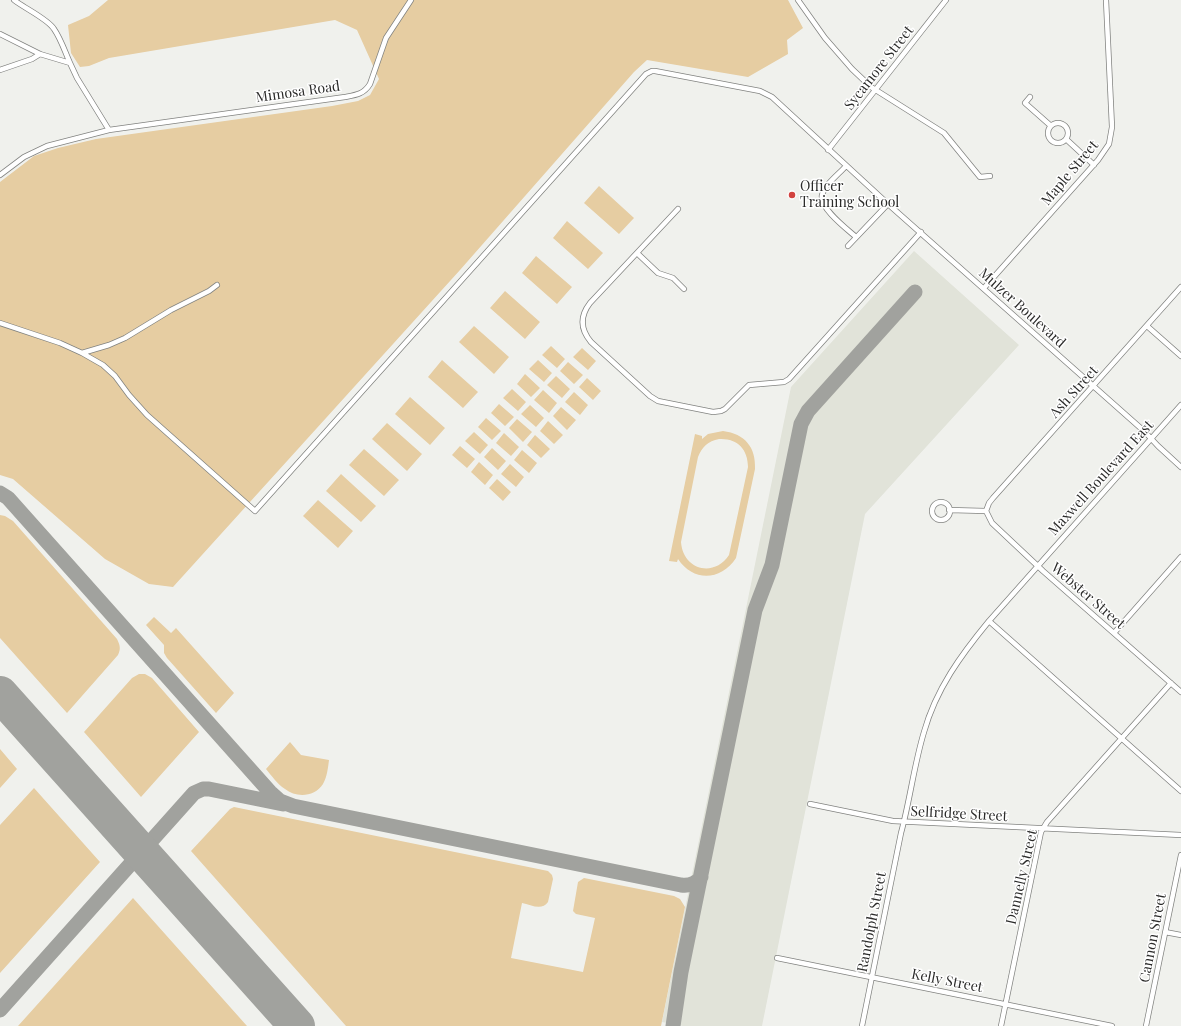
<!DOCTYPE html>
<html>
<head>
<meta charset="utf-8">
<style>
  body { margin:0 }
  canvas { display:block; background:#f0f1ed }
</style>
</head>
<body>
<canvas width="1181" height="1026"></canvas>
<script>
const ctx = document.querySelector('canvas').getContext('2d');
ctx.lineJoin = 'round';
function paint(path, color) { ctx.fillStyle = color; ctx.fill(path, 'evenodd'); }
function stroke(path, color, width, dash) { ctx.strokeStyle = color; ctx.lineWidth = width; ctx.lineCap = dash ? 'butt' : 'round'; ctx.setLineDash(dash || []); ctx.stroke(path); }
function drawText(font, color, halo, rows, align = 'center') {
  ctx.font = font + ' "Playfair Display",serif'; ctx.lineWidth = 3; ctx.setLineDash([]); ctx.textBaseline = 'middle'; ctx.strokeStyle = halo; ctx.fillStyle = color; for (const [text, x, y, turn = 0] of rows) {
    ctx.save(); ctx.translate(x, y); ctx.rotate((+turn || 0) * Math.PI / 180); ctx.textAlign = isNaN(turn) ? turn : align; if (halo) ctx.strokeText(text, 0, 0); ctx.fillText(text, 0, 0); ctx.restore();
  }
}
const built = new Path2D(`
  M914,251L1019,345L865,514L762,1026H683L662,1022L791,387Z`);
const green = new Path2D(`
  M108,0H788L803,28L787,40L788,54L748,77L647,60L634,72L460,270L173,587L149,584L105,559L13,479L0,475V182L34,156L58,148L96,139L332,106L358,101L370,95L379,79L357,30L335,20L109,58L89,66L80,67L71,53L68,25L89,16Z
  M599,186L634,218L619,234L584,203Z
  M567,221L603,253L588,269L553,238Z
  M536,256L572,287L557,304L522,273Z
  M505,291L540,322L525,339L490,308Z
  M474,326L509,357L494,374L459,342Z
  M551,346L565,359L557,368L542,355Z
  M582,348L596,361L588,370L573,357Z
  M442,360L478,392L463,408L428,377Z
  M538,360L552,373L544,382L529,369Z
  M568,362L583,375L574,384L560,371Z
  M525,374L540,388L531,397L517,384Z
  M556,376L570,389L562,398L547,385Z
  M587,378L601,391L593,400L579,387Z
  M512,389L526,402L518,411L503,398Z
  M543,390L557,403L549,413L534,400Z
  M574,392L588,405L580,415L565,402Z
  M410,397L445,428L430,445L395,414Z
  M499,404L514,417L505,426L491,413Z
  M530,405L544,418L536,427L521,414Z
  M561,407L576,420L567,430L553,416Z
  M486,418L501,431L492,440L478,427Z
  M517,419L532,432L523,442L509,428Z
  M548,421L563,435L554,444L540,431Z
  M387,423L422,454L407,471L372,439Z
  M723,431C745,434 756,447 755,469L736,558C721,581 693,582 678,559L677,562L669,561L695,434L702,436V439L708,434ZM719,439C737,438 748,449 748,467L729,555C714,578 683,570 681,542L698,457C702,447 708,441 719,439Z
  M474,432L488,445L480,454L465,441Z
  M504,433L519,447L511,456L496,443Z
  M535,435L550,449L541,458L527,445Z
  M460,446L475,459L467,468L452,455Z
  M492,448L506,461L498,470L484,457Z
  M364,449L399,480L384,496L349,465Z
  M522,450L537,463L529,473L514,460Z
  M479,462L493,475L485,485L471,472Z
  M510,464L524,477L516,487L501,474Z
  M341,474L376,506L361,522L326,491Z
  M497,479L511,492L503,501L489,488Z
  M318,500L353,531L338,548L303,516Z
  M0,515L5,516L13,521L117,639C120,645 121,649 118,655L67,713L0,638Z
  M154,617L171,633L176,628L234,693L216,713L167,658L164,653V645L146,625Z
  M139,674H145L152,678L199,732L141,797L84,732L132,678Z
  M290,742L301,755L329,760C328,768 327,777 323,784C315,797 296,798 285,789C277,784 272,776 266,769Z
  M0,749L17,769L0,788Z
  M34,788L100,862L0,973V825Z
  M234,807L548,871L552,875L553,879L548,902C542,911 531,905 522,903L511,958L583,972L595,918L576,914L573,911L578,882L584,878L674,896L680,899L685,907L661,1026H346L191,851L230,809Z
  M133,898L247,1026H18Z`);
const taxiway = new Path2D(`
  M0,493L8,498L270,792L280,801L293,806L681,885C689,886 696,884 701,877
  M0,1010L194,793L203,789H209L283,804
  M673,1026L681,972L755,610L772,565L801,424L808,411L915,292`);
const runway = new Path2D(`
  M0,694L297,1026`);
const street = new Path2D(`
  M14,0C24,8 48,19 54,29C61,39 65,52 70,63
  M798,0L825,38L852,69L871,87L944,133L980,177L990,176
  M0,34L40,54L70,63L77,78L109,130
  M0,70L32,59L40,54
  M1030,97L1025,103L1051,126
  M1048 133a10 10 0 1 1 20 0a10 10 0 1 1-20 0Z
  M1066,139L1094,165
  M828,150L946,0
  M846,166C839,174 825,184 822,195C819,208 847,229 856,237
  M0,175L24,157L47,146L109,130L345,97C356,95 364,94 370,84L386,38L411,0
  M678,209L590,303C580,316 580,329 591,342L650,396L658,401L713,412L721,411L725,409L749,385L784,382L789,379L921,232
  M848,246L888,204
  M637,253L658,273L673,278L684,289
  M984,288L1098,160L1109,144L1112,127L1106,0
  M0,323L60,343L82,353L103,365L115,376L129,395L147,415L255,511L646,74L652,71H655L760,91L772,97L888,204L1144,431L1158,446L1181,467
  M1147,326L1181,356
  M82,353L109,345L125,338L171,310L209,291L217,285
  M932 511a9 9 0 1 1 18 0a9 9 0 1 1-18 0Z
  M949,510L986,511
  M986,511L989,503L993,498L1181,287
  M986,511L992,523L1043,571L1181,692
  M989,621L1181,791
  M1114,633L1181,557
  M810,804L893,821L1181,835
  M1165,932L1181,935
  M777,958L1112,1026
  M862,1026L901,833C910,800 914,765 924,732C936,689 961,655 989,621L1181,405
  M1001,1026L1041,832L1047,822L1171,683
  M1146,1026L1181,855`);
const markers = [
  [792,195,4,"#d24340"]
];
const streetNames = [
  ["Sycamore Street",879,68,-52],
  ["Mimosa Road",298,92,-8],
  ["Maple Street",1070,173,-50],
  ["Mulzer Boulevard",1022,308,42],
  ["Ash Street",1074,392,-48],
  ["Maxwell Boulevard East",1101,478,-48],
  ["Webster Street",1088,596,41],
  ["Selfridge Street",959,814,3],
  ["Dannelly Street",1022,877,-77],
  ["Randolph Street",872,922,-79],
  ["Cannon Street",1153,938,-79],
  ["Kelly Street",947,981,11]
];
const poiNames = [
  ["Officer",800,187],
  ["Training School",800,203]
];
paint(built, '#e1e3d9');
paint(green, '#e6cda2');
stroke(taxiway, '#a1a29e', 15);
stroke(runway, '#a1a29e', 36);
stroke(street, '#828380', 6);
stroke(street, '#fff', 4.5);
for (const [x, y, r, color] of markers) { const dot = new Path2D(); dot.arc(x, y, r, 0, 2 * Math.PI); ctx.fillStyle = color; ctx.fill(dot); stroke(dot, '#fff', 1.5); }
drawText('14px', '#2b2b2a', '#fff', streetNames);
drawText('14px', '#2b2b2a', '#fff', poiNames, 'left');
</script>
</body>
</html>
